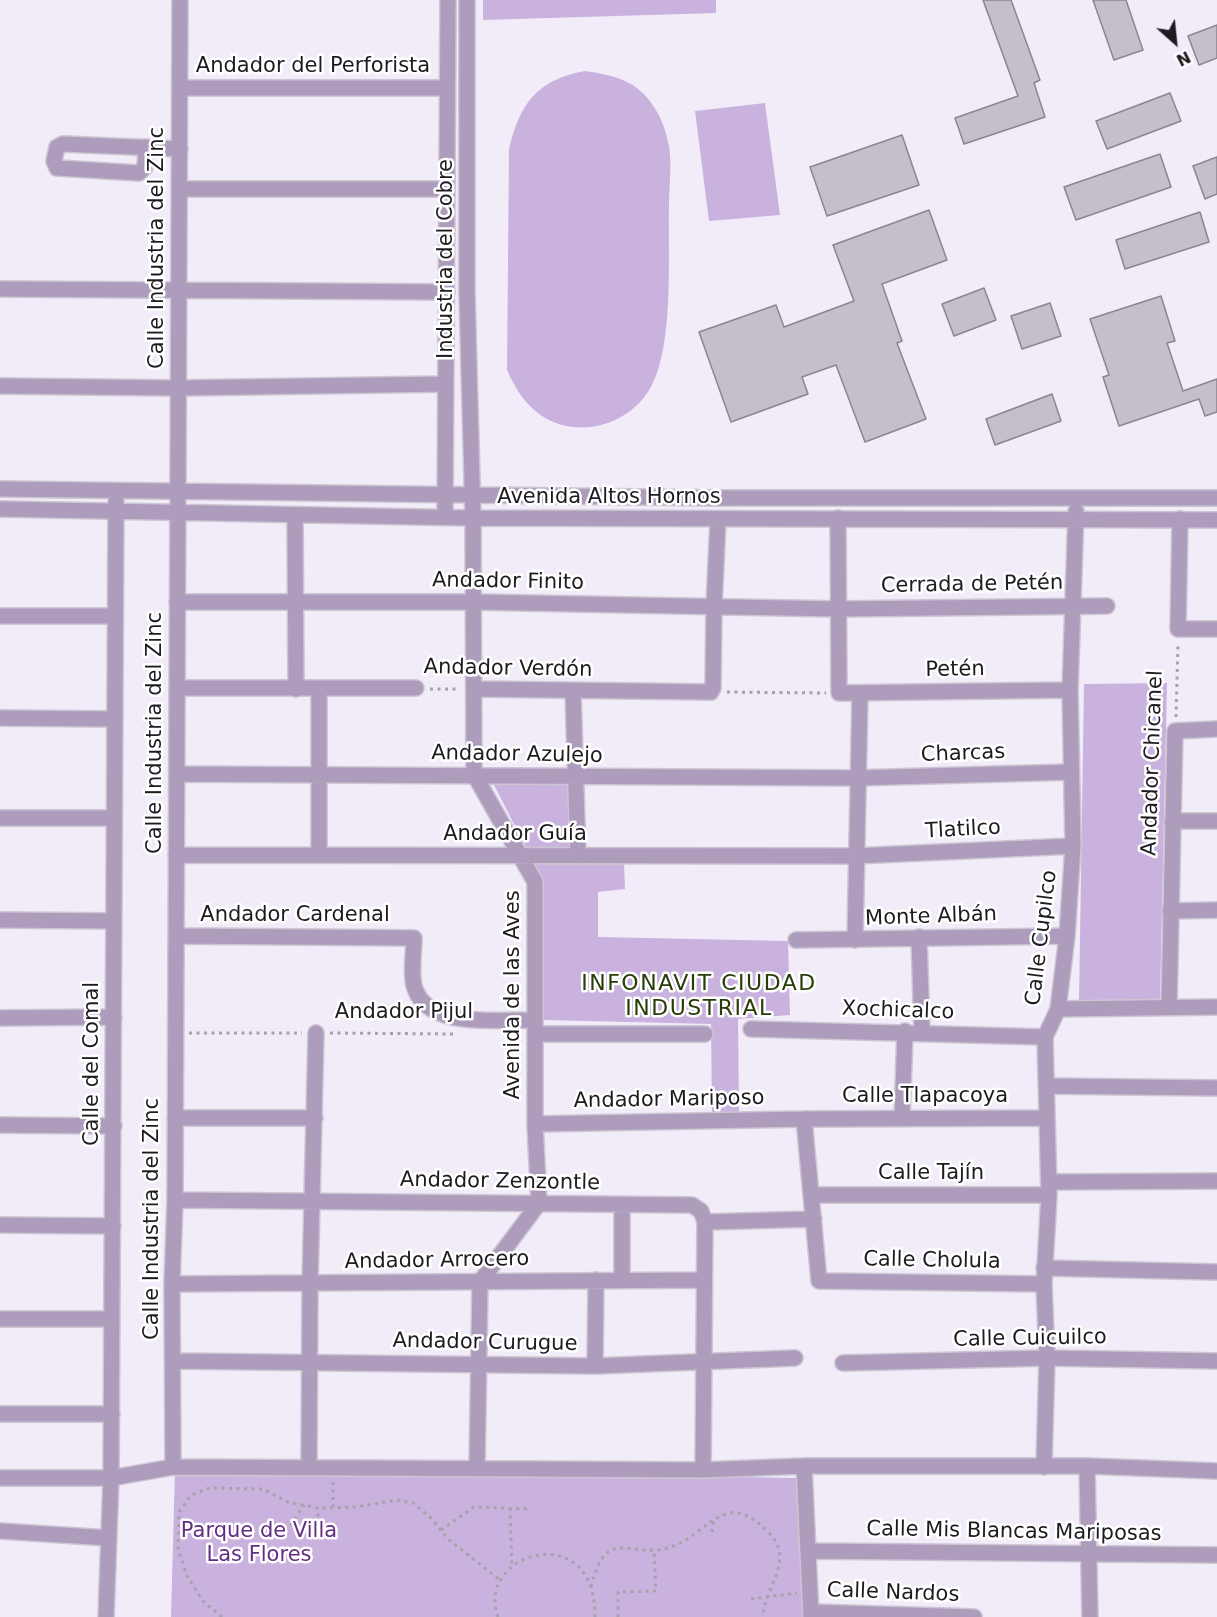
<!DOCTYPE html>
<html>
<head>
<meta charset="utf-8">
<style>
  body { margin:0 }
  #map { position:relative; width:1217px; height:1617px; overflow:hidden; background:#f2ecf9; font-family:"DejaVu Sans",sans-serif }
  canvas { display:block }
  .north { position:absolute; left:1145px; top:12px; width:60px; height:60px; -webkit-text-stroke:4px #fff; paint-order:stroke; rotate:153deg; font-size:16px; font-weight:700; line-height:24px; text-align:center; color:#1e1b20 }
  .north::after { content:''; display:block; margin:auto; width:21px; height:27px; background:#1e1b20; clip-path:polygon(50% 0,100% 100%,50% 72%,0 100%) }
</style>
</head>
<body>
<div id="map">
<canvas width="1217" height="1617"></canvas>
<div class="north">N</div>
</div>
<script>
const ctx = document.querySelector('canvas').getContext('2d');
ctx.lineJoin = 'round';
function paint(path, color) { ctx.fillStyle = color; ctx.fill(path, 'evenodd'); }
function stroke(path, color, width, dash) { ctx.strokeStyle = color; ctx.lineWidth = width; ctx.lineCap = dash ? 'butt' : 'round'; ctx.setLineDash(dash || []); ctx.stroke(path); }
function drawText(font, color, halo, rows, align = 'center') {
  ctx.font = font + ' "DejaVu Sans",sans-serif'; ctx.lineWidth = 5; ctx.setLineDash([]); ctx.textBaseline = 'middle'; ctx.strokeStyle = halo; ctx.fillStyle = color; for (const [text, x, y, turn = 0] of rows) {
    ctx.save(); ctx.translate(x, y); ctx.rotate((+turn || 0) * Math.PI / 180); ctx.textAlign = isNaN(turn) ? turn : align; if (halo) ctx.strokeText(text, 0, 0); ctx.fillText(text, 0, 0); ctx.restore();
  }
}
const green = new Path2D(`
  M483,0H716V13L483,20Z
  M585,71C612,75 636,80 652,104C661,116 666,131 669,146C672,164 669,186 669,205C668,254 674,342 652,385C633,422 585,439 547,419C527,408 516,390 507,370L509,149C520,103 537,80 585,71Z
  M765,103L780,215L709,221L695,111Z
  M1167,683L1160,1000L1079,1001L1084,684Z
  M493,783L581,784L585,863H624L625,889L598,892V937L788,941L790,1015L738,1019L739,1112L712,1113L711,1024L544,1020V883Z
  M175,1469L801,1478L811,1617H171Z`);
const building = new Path2D(`
  M983,0H1011L1040,80L1034,83L1045,117L964,144L955,118L1018,96Z
  M1093,0H1126L1143,50L1114,60Z
  M1217,25V58L1199,65L1188,36Z
  M1170,93L1181,121L1107,149L1096,121Z
  M902,135L919,185L827,216L810,167Z
  M1160,154L1171,187L1076,220L1064,187Z
  M1217,157V194L1205,199L1193,166Z
  M929,210L947,260L882,284L902,341L897,343L926,419L865,442L836,365L802,377L808,394L731,422L699,332L776,305L784,327L854,301L833,245Z
  M1200,212L1209,242L1125,269L1116,240Z
  M984,288L996,320L954,336L942,304Z
  M1161,296L1175,341L1167,343L1183,391L1217,379V412L1205,416L1199,399L1119,426L1103,377L1109,375L1090,319Z
  M1050,303L1061,336L1022,349L1011,316Z
  M1052,394L1061,421L995,445L986,419Z`);
const path = new Path2D(`
  M430,689H460
  M727,692L826,693
  M1176,717L1178,643
  M189,1033H302
  M330,1033L455,1034
  M333,1482V1507
  M510,1508L512,1567
  M441,1530L474,1507L528,1509
  M712,1532L714,1519
  M278,1533L288,1529L304,1505
  M318,1539V1508
  M591,1587C607,1522 630,1561 671,1547C709,1534 725,1486 769,1533C796,1561 764,1587 763,1617
  M751,1599L797,1593
  M222,1617L203,1601L187,1576L178,1548L179,1512L191,1495L210,1488L263,1489L288,1502L318,1508L355,1507L397,1500L413,1503L431,1518L448,1539L500,1580
  M498,1617C474,1553 596,1516 595,1617
  M618,1617V1592L656,1591L654,1551`);
const minor = new Path2D(`
  M467,0V293L473,518L474,774L535,882V1124L539,1203L480,1282L477,1469
  M180,88H447
  M146,147L145,167L139,173L57,168L54,161L57,147L63,144L180,149
  M179,189H446
  M0,289L447,292
  M0,386L178,388L445,384
  M0,489L718,498H1217
  M0,509L473,518L1217,520
  M295,516L296,689
  M445,517L448,0
  M838,518L839,693L1070,690
  M1180,519L1178,629H1217
  M177,602H474L838,609L1107,606
  M0,616H114
  M177,688H416
  M474,689L711,692L713,688L714,606L718,520
  M573,691L578,856
  M0,718L114,719
  M177,774L856,778L1071,772
  M0,818H114
  M1172,821H1217
  M176,855L854,856L1073,846
  M319,855V689
  M1170,911L1217,910
  M0,920L114,921
  M176,936L414,938C414,952 410,976 415,989C430,1030 500,1019 535,1020
  M919,937L922,1031
  M796,940L1067,936
  M855,940L860,693
  M1169,1007L1175,731L1217,729
  M1058,1009L1217,1007
  M0,1018L114,1017
  M751,1029L1045,1037
  M535,1034H705
  M1048,1086L1217,1088
  M175,1118H315
  M804,1119L819,1281L1044,1284
  M902,1119L905,1031
  M535,1124L804,1119L1047,1118
  M0,1125L114,1126
  M1049,1182L1217,1181
  M812,1195H1049
  M175,1200L692,1205L701,1211L705,1222L814,1219
  M622,1205V1280
  M0,1225L113,1226
  M1044,1268L1217,1272
  M172,1284L703,1280
  M0,1319H112
  M174,1361L595,1366L795,1358
  M843,1363L1047,1358L1217,1361
  M595,1366L596,1280
  M0,1414H112
  M804,1466L811,1617
  M1087,1466L1090,1617
  M173,1467L172,1284L175,1200L180,0
  M1044,1467L1047,1358L1044,1284L1049,1195L1045,1037L1058,1009L1067,936L1073,846L1070,690L1076,511
  M309,1468L310,1283L316,1033
  M703,1470L705,1222
  M0,1478H111L173,1467L703,1470L804,1466H1087L1217,1471
  M0,1531L109,1538
  M810,1551L1217,1555
  M811,1612L974,1617
  M106,1617L111,1478L116,501`);
const streetNames = [
  ["Andador del Perforista",313,67],
  ["Calle Industria del Zinc",158,248,-90],
  ["Industria del Cobre",447,259,-90],
  ["Avenida Altos Hornos",609,498],
  ["Andador Finito",508,582,1],
  ["Cerrada de Petén",972,585,-1],
  ["Andador Verdón",508,669,1],
  ["Petén",955,670,-1],
  ["Calle Industria del Zinc",156,733,-90],
  ["Charcas",963,754,-2],
  ["Andador Azulejo",517,755,1],
  ["Andador Chicanel",1153,763,-88],
  ["Tlatilco",963,830,-3],
  ["Andador Guía",515,835],
  ["Andador Cardenal",295,916],
  ["Monte Albán",931,917,-2],
  ["Calle Cupilco",1042,938,-83],
  ["Avenida de las Aves",514,995,-90],
  ["Xochicalco",898,1011,2],
  ["Andador Pijul",404,1013],
  ["Calle del Comal",93,1064,-90],
  ["Calle Tlapacoya",925,1097],
  ["Andador Mariposo",669,1100,-1],
  ["Calle Tajín",931,1174],
  ["Andador Zenzontle",500,1182,1],
  ["Calle Industria del Zinc",153,1219,-90],
  ["Andador Arrocero",437,1261,-1],
  ["Calle Cholula",932,1261,1],
  ["Calle Cuicuilco",1030,1339,-1],
  ["Andador Curugue",485,1343,1],
  ["Calle Mis Blancas Mariposas",1014,1532,1],
  ["Calle Nardos",893,1593,2]
];
const parkNames = [
  ["Parque de Villa",259,1532],
  ["Las Flores",259,1556]
];
const neighbourhoodNames = [
  ["INFONAVIT CIUDAD",699,984],
  ["INDUSTRIAL",699,1009]
];
paint(green, '#cab2de');
paint(building, '#c5becb');
stroke(building, '#8b8590', 1.5);
stroke(minor, '#ccc6d2', 18);
stroke(path, '#a6a1ab', 3, [3, 4.5]);
stroke(minor, '#ad9cbc', 15);
drawText('21px', '#1e1b20', '#fff', streetNames);
drawText('21px', '#612e82', '#fff', parkNames);
ctx.letterSpacing = '1.5px';
drawText('22px', '#273c07', '#fff', neighbourhoodNames);
ctx.letterSpacing = '0px';
</script>
</body>
</html>
